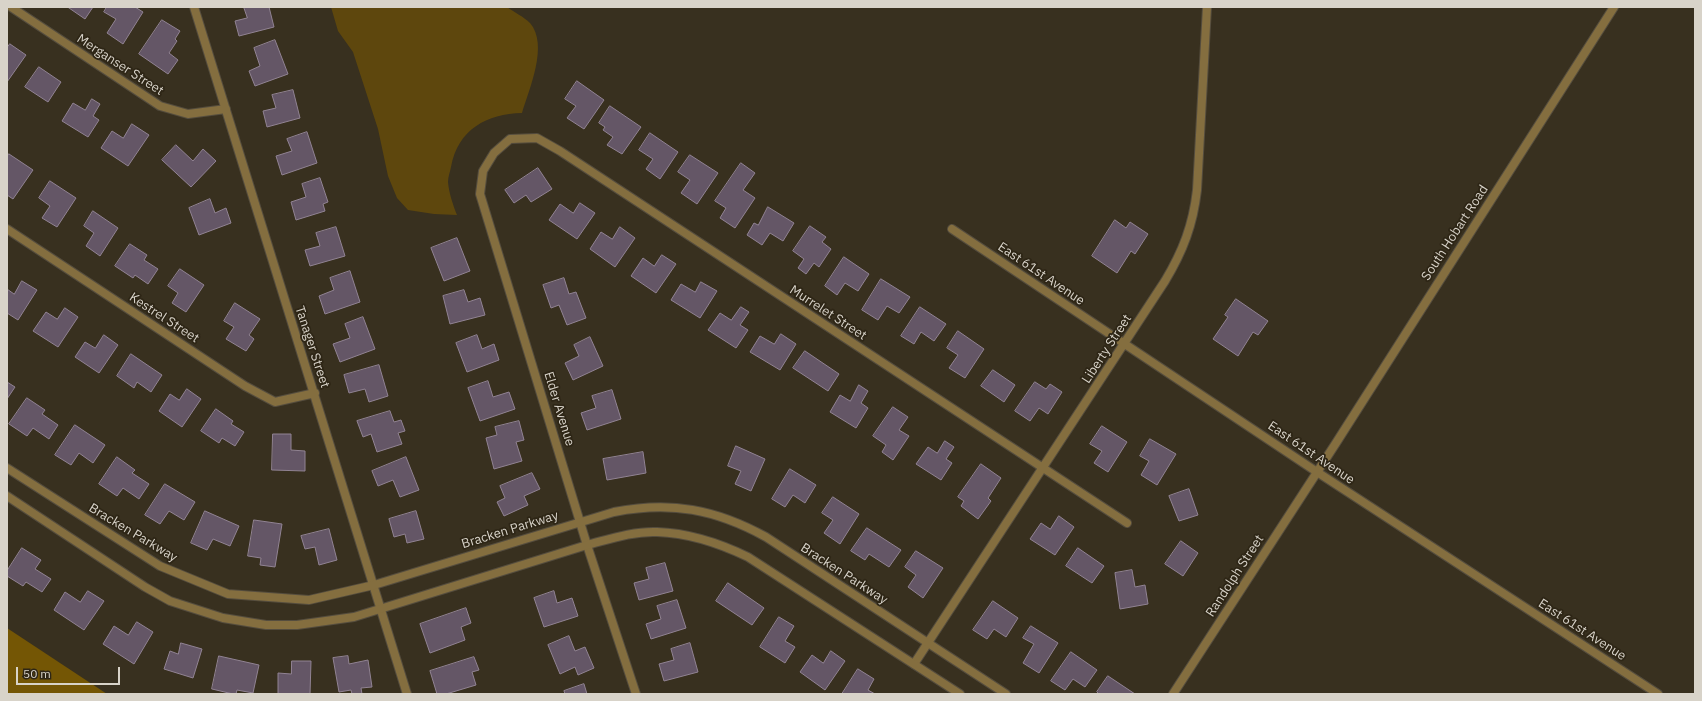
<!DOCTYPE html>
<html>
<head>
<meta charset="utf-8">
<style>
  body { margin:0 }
  #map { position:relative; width:1702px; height:701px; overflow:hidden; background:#38301f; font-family:"IBM Plex Sans",sans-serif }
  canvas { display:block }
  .frame { position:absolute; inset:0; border:8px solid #d8d3c9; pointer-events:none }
  .scale { position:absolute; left:16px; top:667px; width:104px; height:18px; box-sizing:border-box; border:2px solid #d8d3c9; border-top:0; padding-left:5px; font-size:12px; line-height:14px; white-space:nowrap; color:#d8d3c9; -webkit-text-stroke:3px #2e2616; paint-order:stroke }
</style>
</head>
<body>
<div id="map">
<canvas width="1702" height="701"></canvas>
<div class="frame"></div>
<div class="scale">50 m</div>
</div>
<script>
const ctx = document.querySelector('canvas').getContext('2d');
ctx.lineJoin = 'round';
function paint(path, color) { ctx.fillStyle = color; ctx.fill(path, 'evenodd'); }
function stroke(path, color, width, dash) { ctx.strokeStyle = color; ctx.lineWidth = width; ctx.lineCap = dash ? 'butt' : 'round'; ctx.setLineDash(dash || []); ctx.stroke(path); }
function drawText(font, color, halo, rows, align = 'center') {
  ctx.font = font + ' "IBM Plex Sans",sans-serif'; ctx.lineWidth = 3.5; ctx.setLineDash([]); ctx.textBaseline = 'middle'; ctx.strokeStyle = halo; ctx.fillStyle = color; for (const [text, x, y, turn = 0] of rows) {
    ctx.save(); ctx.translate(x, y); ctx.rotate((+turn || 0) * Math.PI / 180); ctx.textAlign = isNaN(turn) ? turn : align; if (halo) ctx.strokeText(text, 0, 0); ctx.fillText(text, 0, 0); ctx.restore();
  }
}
const green = new Path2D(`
  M7,628L107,694H7Z`);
const water = new Path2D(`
  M331,7H507C514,12 524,17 530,23C549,45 529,89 522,113C487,114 458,129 451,167C450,172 448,177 448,182C449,193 453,205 457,215L434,214L408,210L397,198L388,176L378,129L353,52L338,31Z`);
const building = new Path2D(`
  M70,7H93L85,19L69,8Z
  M107,7H135L143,12L123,44L107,33L116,19L104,12Z
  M244,7H269L274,27L239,36L235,21L247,18Z
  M162,20L180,31L175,39L177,41L169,53L178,60L168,74L139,54Z
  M275,40L288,74L255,86L249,71L260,66L254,48Z
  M10,44L26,55L7,82V48Z
  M39,67L61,82L48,102L25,87Z
  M577,81L604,100L584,129L567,118L576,106L565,99Z
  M293,90L300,118L267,127L263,111L276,108L272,95Z
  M92,99L100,104L93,116L99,120L88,137L62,121L73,103L85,110Z
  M610,106L641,127L622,154L607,145L613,137L603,130L605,127L599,123Z
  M132,124L149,135L128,166L101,148L112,131L123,138Z
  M307,132L317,163L282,175L276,156L292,151L287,139Z
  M650,133L678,152L660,179L646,169L653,159L639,150Z
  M176,145L193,161L203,149L216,161L191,187L162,160Z
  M9,154L33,170L13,199L7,195V157Z
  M690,155L718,173L697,204L681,193L690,180L678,172Z
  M741,163L755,173L743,190L755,198L735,228L720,218L726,208L715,201Z
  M538,168L552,189L531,202L526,195L514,203L505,190Z
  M320,178L328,202L323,204L325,211L296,220L291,202L306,197L302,184Z
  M50,181L76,198L57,227L42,218L50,206L39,198Z
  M210,199L215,213L226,208L231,223L199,235L189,208Z
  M580,203L595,213L577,239L549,220L560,204L573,213Z
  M768,207L794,223L783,241L770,233L762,245L747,235L754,223L758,225Z
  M93,211L118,228L100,256L86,246L94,233L84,226Z
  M1115,220L1126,228L1130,222L1148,234L1135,254L1131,251L1117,273L1092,256Z
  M810,226L826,237L822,242L831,249L819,267L814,263L806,274L798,268L804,259L793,251Z
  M336,227L345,256L310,266L305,250L320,246L316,233Z
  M620,227L635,238L615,267L590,249L601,232L612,239Z
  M457,238L470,271L444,281L431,248Z
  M130,244L147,255L144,260L158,269L148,284L135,275L133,278L115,266Z
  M662,255L676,264L656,293L631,276L643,258L654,266Z
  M844,257L869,274L858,291L845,283L837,295L825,286Z
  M180,269L204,285L186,312L172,303L178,293L168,286Z
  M350,271L360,302L325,314L319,296L334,290L330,278Z
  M564,278L569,294L576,292L586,318L567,325L559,305L551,308L543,285Z
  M881,279L910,297L899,313L887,306L878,320L862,310Z
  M22,281L37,290L18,320L7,313V289L14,294Z
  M701,282L717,291L700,318L671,300L681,284L695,292Z
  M464,290L468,302L480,298L485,315L450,324L443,296Z
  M1236,299L1268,321L1258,335L1253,332L1238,356L1213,339L1228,317L1225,315Z
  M235,303L260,319L249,335L254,339L246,351L226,339L234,327L224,321Z
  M741,307L749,312L740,325L748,330L736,348L708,330L720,313L731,320Z
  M920,307L946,324L934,341L921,332L914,344L901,336Z
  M65,308L78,317L58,347L33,331L46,312L57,319Z
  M363,317L375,349L340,362L333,344L350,338L345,324Z
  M958,331L984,349L965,378L949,368L958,355L947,348Z
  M781,334L796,344L780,370L750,352L760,336L774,344Z
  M104,335L118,345L99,373L75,357L85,342L95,348Z
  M477,335L482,349L494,344L499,360L467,372L456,343Z
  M590,337L603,366L573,380L565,363L579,356L574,345Z
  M805,351L839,374L828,391L793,368Z
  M131,354L162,375L151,392L137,382L134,388L117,376Z
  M379,365L388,396L369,402L365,389L349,393L344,375Z
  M993,370L1015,385L1004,402L981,386Z
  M488,381L493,397L509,392L515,409L480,421L468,388Z
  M7,382L15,387L7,399Z
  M1035,382L1046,389L1050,384L1062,392L1048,414L1039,408L1030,421L1015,411Z
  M859,385L868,391L861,403L868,408L856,428L830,412L840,395L850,401Z
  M187,389L201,399L182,427L159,411L170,394L179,400Z
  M612,390L621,419L587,430L581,413L596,408L592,396Z
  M27,398L45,410L42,414L58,425L49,439L33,428L27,436L9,424Z
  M893,407L908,417L899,430L909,436L893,460L882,452L886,445L873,436Z
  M216,409L233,421L231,424L244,432L235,446L222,438L219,443L201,431Z
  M390,411L394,422L401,420L405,431L398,433L402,444L377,452L371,434L363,437L357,421Z
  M519,421L524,440L516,442L522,461L494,469L486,438L497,435L495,427Z
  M75,425L105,445L93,463L79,453L71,465L55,455Z
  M1102,426L1127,442L1108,472L1094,463L1102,451L1090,444Z
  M273,434H291V450L305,451V471L272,470Z
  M1150,439L1176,454L1157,485L1141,475L1149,461L1140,456Z
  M945,441L954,447L946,459L952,463L941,480L916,464L928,447L937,453Z
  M736,446L765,459L751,491L735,484L741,471L728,466Z
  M643,452L646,473L607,480L603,459Z
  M117,457L135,470L132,473L149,484L139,499L123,488L117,496L99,484Z
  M406,457L419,490L400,497L393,480L378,486L372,471Z
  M981,464L1001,478L988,498L991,501L978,519L961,506L964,501L958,497Z
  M790,469L816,485L805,503L793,495L785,507L772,499Z
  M532,473L540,489L524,496L528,505L504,516L497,502L505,498L500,486Z
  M165,484L195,502L184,520L169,511L160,524L145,515Z
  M1189,489L1198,515L1179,521L1169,496Z
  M833,497L859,514L840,544L824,533L833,520L822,513Z
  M205,511L239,526L230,546L213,539L207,550L191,543Z
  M416,511L424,539L407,543L405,534L394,537L389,519Z
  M1059,516L1074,527L1055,555L1030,539L1041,523L1050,529Z
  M254,520L282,524L275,567L260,565L261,558L248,556Z
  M867,528L901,550L889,567L869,554L865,560L851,551Z
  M329,529L337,560L319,565L315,547L305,549L301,536Z
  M1181,541L1198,553L1183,576L1165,564Z
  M22,548L41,560L35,569L51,579L42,592L26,582L23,586L7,576V571Z
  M1078,548L1104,566L1092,583L1066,566Z
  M916,551L943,568L923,598L908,587L916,575L905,567Z
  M665,563L673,591L639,600L634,583L649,579L646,568Z
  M1132,570L1135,587L1145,585L1148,604L1120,609L1115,573Z
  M728,583L764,608L752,625L716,601Z
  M88,591L104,601L84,630L54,610L65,592L80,602Z
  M554,591L557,603L572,598L578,616L544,627L534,598Z
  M677,600L686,628L651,639L646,624L661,619L657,606Z
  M993,601L1018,618L1006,637L994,629L987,639L973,630Z
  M466,608L471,623L461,627L465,640L430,653L420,624Z
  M779,617L794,626L785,641L795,647L785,663L760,647Z
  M137,622L153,632L134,664L103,644L114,626L128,635Z
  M1031,626L1058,643L1039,673L1023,663L1034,644L1023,638Z
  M569,636L575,651L585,647L594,668L578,675L575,667L560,674L548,645Z
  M181,643L202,649L193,678L164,669L170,651L178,654Z
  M690,643L698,672L664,681L659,664L674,660L671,649Z
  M831,651L845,661L825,690L800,672L812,655L823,663Z
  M1071,652L1097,670L1085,687L1073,679L1065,690L1051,681Z
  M219,656L259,665L253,693L237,690L236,694H233L212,689Z
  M348,656L349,664L368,660L372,687L361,688L362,694H352L351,690L339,692L333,658Z
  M474,657L479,670L472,672L476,685L446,694H437L430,671Z
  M292,661H311L310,694H278V673L291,674Z
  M858,669L874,679L868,690L875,694H842Z
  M1108,676L1135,694H1099L1097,692Z
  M584,684L587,694H565L564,691Z`);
const minor = new Path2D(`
  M11,7L160,106L188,114L226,109
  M194,7L407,694
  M7,229L245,386L275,402L315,393
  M952,229L1317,472L1658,694
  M914,664L1165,281C1183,251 1193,225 1197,190L1207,7
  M636,694L587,545L480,194L483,171L494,153L510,139L537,138L560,151L1127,523`);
const tertiary = new Path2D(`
  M7,468L160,566L228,594L309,600L374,585L614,512C671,501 715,509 766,537L1006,694
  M7,496L145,587L170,601L223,618L266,625H297L354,617L587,545C610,539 633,531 657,532C689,533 719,543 748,557L960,694
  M1173,694L1336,443L1614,7`);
const streetNames = [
  ["Merganser Street",120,65,33],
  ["South Hobart Road",1455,233,-57],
  ["East 61st Avenue",1041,274,34],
  ["Murrelet Street",828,313,33],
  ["Kestrel Street",164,318,33],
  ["Tanager Street",312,347,72],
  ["Liberty Street",1107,349,-57],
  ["Elder Avenue",559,409,73],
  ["East 61st Avenue",1311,453,34],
  ["Bracken Parkway",510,530,-17],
  ["Bracken Parkway",133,533,31],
  ["Bracken Parkway",844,574,33],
  ["Randolph Street",1235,576,-57],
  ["East 61st Avenue",1582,630,33]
];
paint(green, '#745605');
paint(water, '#5e470d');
paint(building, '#645666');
stroke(building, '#918393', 1);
stroke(minor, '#554d3e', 10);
stroke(tertiary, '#554d3e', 10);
stroke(minor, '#846e3f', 8);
stroke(tertiary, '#846e3f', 8);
drawText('13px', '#d8d3c9', '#2e2616', streetNames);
</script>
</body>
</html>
